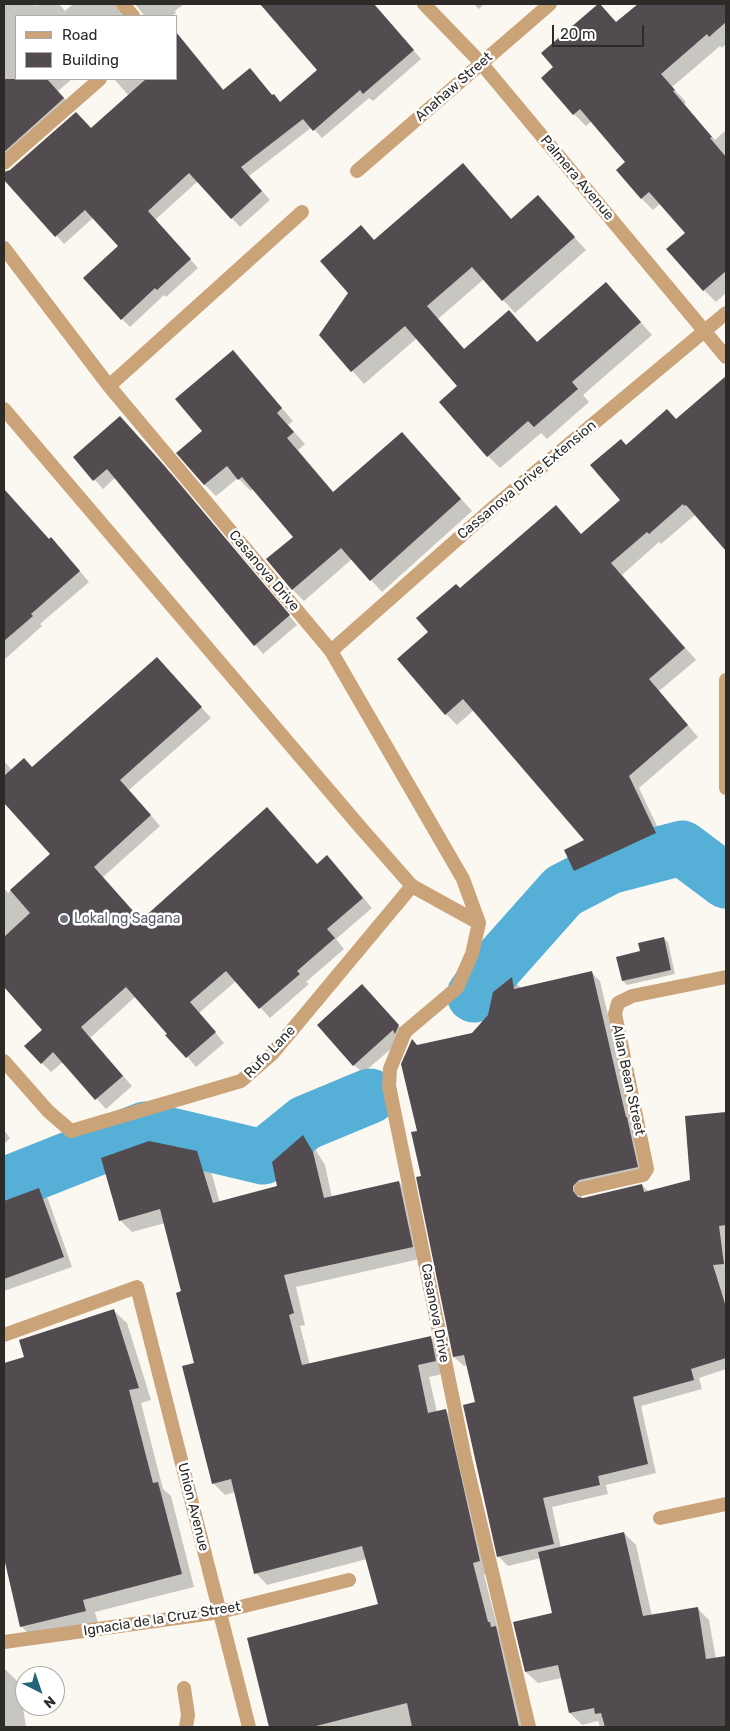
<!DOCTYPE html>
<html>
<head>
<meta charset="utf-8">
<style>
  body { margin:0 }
  #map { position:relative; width:730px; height:1731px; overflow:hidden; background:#fbf8f1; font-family:Rubik,sans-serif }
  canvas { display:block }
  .frame { position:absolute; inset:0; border:5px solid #2c2b28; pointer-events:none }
  .legend { position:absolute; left:15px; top:15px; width:162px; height:65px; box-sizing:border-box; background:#fff; border:1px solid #abaaa9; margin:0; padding:6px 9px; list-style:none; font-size:15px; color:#2c2b28 }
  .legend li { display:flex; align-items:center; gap:10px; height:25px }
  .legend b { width:25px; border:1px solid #abaaa9 }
  .north { position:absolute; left:15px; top:1666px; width:50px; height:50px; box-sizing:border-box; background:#fff; border:1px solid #abaaa9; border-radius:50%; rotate:139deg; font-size:14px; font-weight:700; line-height:20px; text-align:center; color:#2c2b28 }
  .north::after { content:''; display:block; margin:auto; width:18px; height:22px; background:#226577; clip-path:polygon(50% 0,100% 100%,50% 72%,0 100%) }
  .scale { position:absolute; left:552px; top:25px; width:92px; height:22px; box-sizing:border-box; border:2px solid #2c2b28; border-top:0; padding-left:6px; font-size:15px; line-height:18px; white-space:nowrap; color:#2c2b28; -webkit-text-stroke:4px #fff; paint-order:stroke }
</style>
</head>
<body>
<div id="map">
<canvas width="730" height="1731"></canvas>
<div class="frame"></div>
<ul class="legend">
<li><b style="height:6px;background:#cba379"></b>Road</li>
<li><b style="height:14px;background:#524c50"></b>Building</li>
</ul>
<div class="north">N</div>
<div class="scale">20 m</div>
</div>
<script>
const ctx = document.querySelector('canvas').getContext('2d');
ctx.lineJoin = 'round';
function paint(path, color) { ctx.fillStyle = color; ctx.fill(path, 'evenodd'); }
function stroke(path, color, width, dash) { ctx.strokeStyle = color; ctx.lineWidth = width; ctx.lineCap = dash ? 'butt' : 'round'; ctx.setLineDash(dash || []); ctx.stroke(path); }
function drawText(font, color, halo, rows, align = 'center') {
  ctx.font = font + ' Rubik,sans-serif'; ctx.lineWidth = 5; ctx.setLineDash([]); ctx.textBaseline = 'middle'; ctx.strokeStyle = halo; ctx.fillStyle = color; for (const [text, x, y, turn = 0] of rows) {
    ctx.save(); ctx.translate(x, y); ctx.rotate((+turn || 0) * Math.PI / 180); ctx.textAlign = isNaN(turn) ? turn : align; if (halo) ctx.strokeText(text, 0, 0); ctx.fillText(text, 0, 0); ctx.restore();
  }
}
const shadow = new Path2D(`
  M4,4H33L35,6L38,4H59L65,11L73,4H129L125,6L123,16H16V79H72L58,91L72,107L4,169Z
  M135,4H184L175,11L176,13L172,16H143V14Z
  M261,4H332L338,10L344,4H374L421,59L373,101L369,98L322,138L312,127L249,176L270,200L240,227L198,181L155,220L198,268L166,297L164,295L130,327L122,319L120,246L94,217L64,244L4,178V172L10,171L91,130L129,96L114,79H176V32L224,90L250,70L273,96L281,103L319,70Z
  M474,4H484L479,9Z
  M639,4H726V44L722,48L720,46L672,87L686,102L684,104L715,140L726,130V293L716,302L704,290L686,233L661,203L653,210L641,198L627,162L592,121L586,126L574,114L617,23Z
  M463,165L512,220L538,197L586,250L515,313L484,279L438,319L465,350L509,311L538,343L606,283L652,335L583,395L589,402L547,439L541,433L500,468L488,456L459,386L417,338L364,384L321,335L350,293L375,241Z
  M233,351L293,421L288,425L305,444L298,450L334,493L402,433L472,511L382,592L352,559L304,601L292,589L295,537L254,488L251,491L238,478L216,496L204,484V431Z
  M726,378V549L695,515L661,544L659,542L622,575L696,660L659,691L698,737L639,788L666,845L587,882L575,870L586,841L474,710L457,725L446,714L430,632L460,590L582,535L622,500L626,446L677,420Z
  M75,457L172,474L297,625L263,654L116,477L103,489Z
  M4,489L49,541L61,549L89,582L40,624L42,626L4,660Z
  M157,658L211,718L129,790L160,826L103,877L142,921L317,865L337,867L372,908L336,939L344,949L306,982L309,984L270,1018L236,981L199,1013L224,1043L196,1067L136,996L90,1038L132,1086L106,1109L63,1062L51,1072L42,1063L44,1030L4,985V888L8,893L52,854L4,801V761L12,770L32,769Z
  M663,938L668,942L675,974L627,985L623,981L641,952Z
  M591,972L600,981L646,1176L581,1195L582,1199L642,1185L649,1192L691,1180L686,1117L726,1113V1369L699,1378L702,1389L641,1406L656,1473L606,1485L608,1494L552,1507L561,1548L624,1533L636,1545L652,1616L697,1608L709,1620L716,1659L726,1657V1727H600L598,1721L582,1725L570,1713L562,1678L538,1683L526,1672L554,1614L541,1558L508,1566L499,1557L464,1405L477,1403L468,1365L464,1366L454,1357L422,1177L418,1132L417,1047L472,1034L489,1016L494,993L512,979L521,988Z
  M371,995L407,1035L363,1073L354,1065Z
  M4,1130L10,1138L4,1144Z
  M303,1137L315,1149L325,1165L332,1198L399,1182L411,1194L424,1258L296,1287L305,1325L300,1326L310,1365L431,1338L443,1349L447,1373L429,1377L437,1412L445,1410L457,1422L492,1573L484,1575L498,1629L507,1639L527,1727H271L248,1639L379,1605L367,1559L267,1585L256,1573L235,1492L225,1495L213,1483L195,1364L182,1292L165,1223L132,1232L120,1220L197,1152L209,1164L220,1203L279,1187Z
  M4,1178L21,1196L39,1190L48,1199L72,1267L4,1291Z
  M114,1311L127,1323L151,1400L141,1403L163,1489L171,1496L194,1587L95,1612L98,1623L34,1639L21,1626L4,1553V1365L26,1358Z
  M4,1670H6L19,1683L26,1727H4Z`);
const river = new Path2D(`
  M474,995L491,972L563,891L609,867L682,848L726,881
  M4,1185L145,1129L263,1157L305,1123L370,1096`);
const building = new Path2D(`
  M260,4H374L414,50L363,94L360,90L313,131L303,119L241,167L262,191L231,219L189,173L148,211L191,259L157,290L155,288L121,320L83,278L118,246L85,210L55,237L4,180V172L10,170L76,112L91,128L146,79H176V32L223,90L250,68L272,95L274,94L280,102L317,70Z
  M598,4H600L616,22L638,4H726V22L709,37L707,34L661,74L675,90L673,91L712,137L710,138L726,157V271L703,291L666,249L685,233L649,192L641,199L616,170L625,162L580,109L573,115L541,78L553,67L541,53Z
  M4,79H47L64,98L4,152Z
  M463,163L511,219L538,195L575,237L502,301L472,267L427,306L464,349L509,310L537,342L606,282L641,322L572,382L578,389L534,427L528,421L487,457L439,402L457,386L405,326L351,372L319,335L348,293L320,261L361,225L374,240Z
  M233,350L282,408L277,413L294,432L287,438L333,492L402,432L461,499L370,581L341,548L292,590L266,559L293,537L242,477L238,480L227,466L204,485L176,453L202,431L175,399Z
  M726,376V551L686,505L684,506L683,504L649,534L647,532L611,563L685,648L649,679L688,725L629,776L656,833L574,871L564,850L584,840L463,699L445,715L397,659L428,632L416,618L456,584L460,588L556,505L581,534L620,500L590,465L621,439L626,445L667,409L676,419Z
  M120,416L163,464L290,615L254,646L107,469L93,481L73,457Z
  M4,489L49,539L51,537L80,571L31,614L33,616L4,641Z
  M157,657L202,707L120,780L151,815L94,867L141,920L267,807L317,864L327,855L363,898L327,929L335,938L297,971L300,974L259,1009L226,971L190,1002L216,1032L186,1058L165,1035L167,1034L126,987L81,1027L123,1076L95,1100L53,1052L41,1064L24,1046L42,1030L4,987V937L30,913L10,890L50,854L4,803V776L24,758L32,767Z
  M664,937L671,970L622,981L616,957L640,951L638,943Z
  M592,971L626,1117H627L638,1167L579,1180L573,1186V1191L578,1197L583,1198L642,1184L644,1192L690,1180L685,1116L726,1112V1225L719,1226L724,1264L713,1265L726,1307V1358L691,1369L694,1380L633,1397L648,1464L598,1476L600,1485L543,1498L554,1544L497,1557L463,1405L475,1402L464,1355L453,1357L416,1177L421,1176L411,1132L417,1131L401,1064L412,1039L417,1045L472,1033L488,1015L493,992L512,977L514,989Z
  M362,984L399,1025L395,1034L393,1030L353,1066L317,1025Z
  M303,1135L313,1152L324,1198L399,1181L413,1247L284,1275L294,1313L289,1315L302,1365L431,1336L436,1361L418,1365L428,1413L446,1409L480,1561L473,1563L488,1622H490L491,1627L496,1626L519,1727H412L407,1703L312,1727H269L247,1638L378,1604L362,1546L254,1574L231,1479L212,1484L182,1366L194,1363L176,1293L181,1291L160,1209L119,1221L101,1158L149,1141L197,1151L213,1203L277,1186L272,1162Z
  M39,1188L64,1257L4,1279V1201Z
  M114,1309L139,1388L129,1390L153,1483L158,1482L182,1574L83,1600L86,1611L20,1627L4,1558V1363L24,1357L19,1340Z
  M624,1532L643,1616L698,1607L706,1659L726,1656V1727H605L601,1713L595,1714L594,1708L569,1713L558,1665L525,1672L513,1622L552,1613L538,1552Z`);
const service = new Path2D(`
  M71,1131L241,1081L272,1054L412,886
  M184,1688L188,1715L186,1727`);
const minor = new Path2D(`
  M123,4L133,16
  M424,4L481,63L726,357
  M4,163L100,79
  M357,171L550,4
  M4,248L109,386L331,651L463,879L479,923L472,954L457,988L405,1032L390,1069L389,1086L465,1459L529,1727
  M109,386L302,212
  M4,409L361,828L412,886L479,923
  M331,651L496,505L726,313
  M726,788V680
  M4,1061L48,1111L71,1131
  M581,1189L643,1175L647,1169L615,1014L618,1003L632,996L726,977
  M4,1335L137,1287L249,1727
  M660,1518L726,1504
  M4,1642L220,1612L349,1580`);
const markers = [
  [64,919,5,"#6b7280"]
];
const streetNames = [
  ["Anahaw Street",454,87,-41],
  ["Palmera Avenue",577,178,50],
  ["Cassanova Drive Extension",527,480,-40],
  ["Casanova Drive",264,571,50],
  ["Rufo Lane",270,1052,-46],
  ["Allan Bean Street",628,1080,78],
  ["Casanova Drive",435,1313,79],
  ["Union Avenue",193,1507,76],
  ["Ignacia de la Cruz Street",162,1619,-9]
];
const worshipNames = [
  ["Lokal ng Sagana",74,919]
];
paint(shadow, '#0003');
stroke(river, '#56afd7', 55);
paint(building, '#524c50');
stroke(service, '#cba379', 14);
stroke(minor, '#cba379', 14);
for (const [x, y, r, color] of markers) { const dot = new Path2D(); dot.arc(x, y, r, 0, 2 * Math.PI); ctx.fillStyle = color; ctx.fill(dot); stroke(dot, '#fff', 2); }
drawText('14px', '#2c2b28', '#fff', streetNames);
drawText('14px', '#5b616d', '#fff', worshipNames, 'left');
</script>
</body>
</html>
